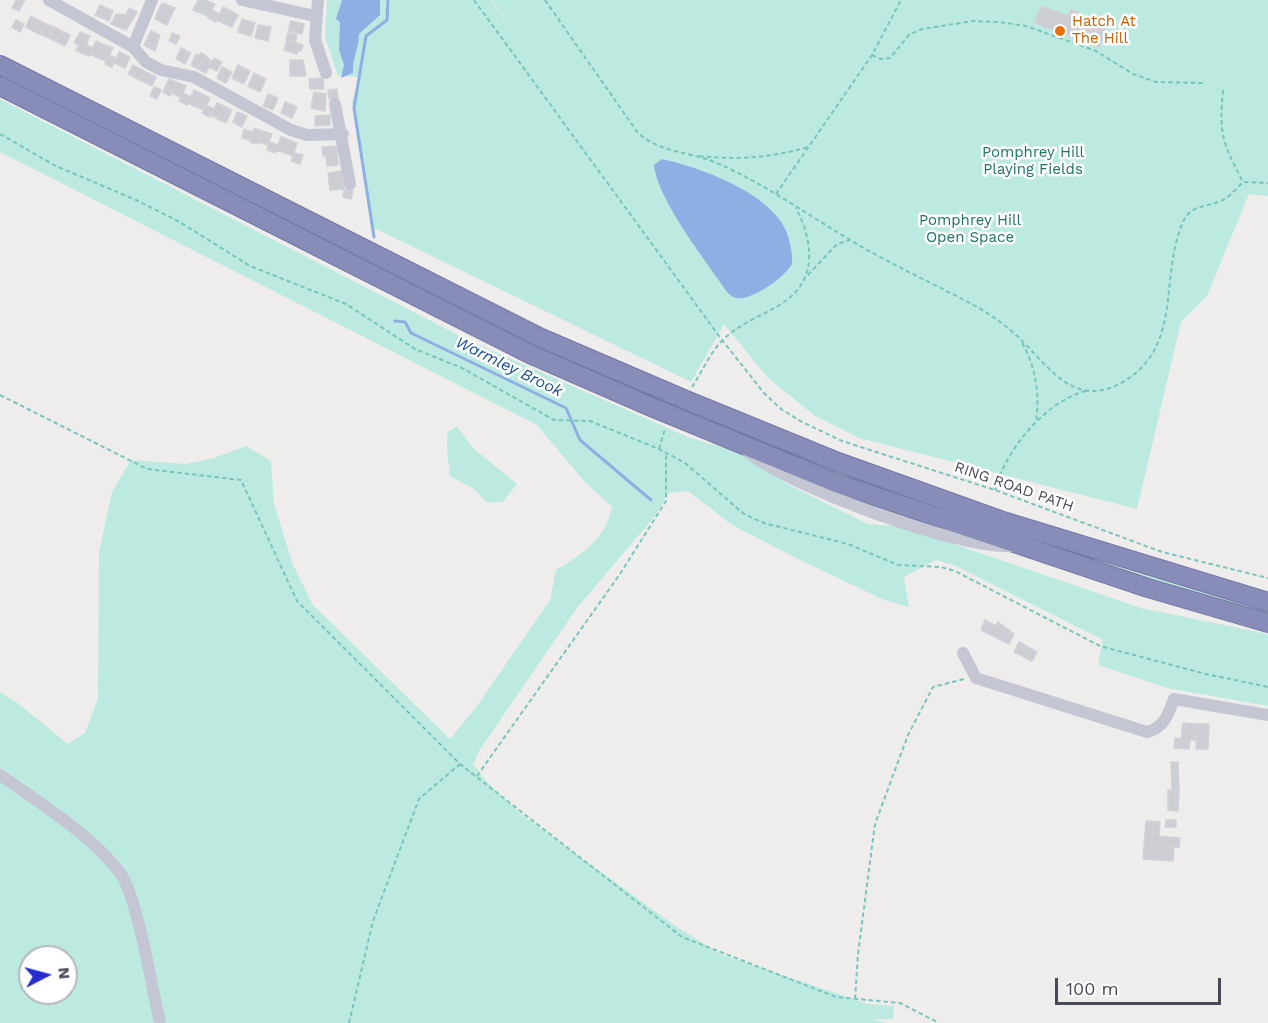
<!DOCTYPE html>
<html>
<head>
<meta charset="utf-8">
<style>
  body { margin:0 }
  #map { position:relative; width:1268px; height:1023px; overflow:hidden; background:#efedec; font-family:"Work Sans",sans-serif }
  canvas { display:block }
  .north { position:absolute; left:18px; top:945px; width:60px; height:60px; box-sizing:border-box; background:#fff; border:2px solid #b5b6bc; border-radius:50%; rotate:84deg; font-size:16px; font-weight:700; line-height:24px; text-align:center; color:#464958 }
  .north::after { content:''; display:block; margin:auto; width:21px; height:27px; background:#272ecf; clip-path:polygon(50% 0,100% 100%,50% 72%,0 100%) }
  .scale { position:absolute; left:1055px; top:978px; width:166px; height:27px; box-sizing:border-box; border:3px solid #464958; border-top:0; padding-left:8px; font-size:18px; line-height:21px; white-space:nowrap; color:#464958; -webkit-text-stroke:4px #fff; paint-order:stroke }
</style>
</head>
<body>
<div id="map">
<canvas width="1268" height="1023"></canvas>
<div class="north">N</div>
<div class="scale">100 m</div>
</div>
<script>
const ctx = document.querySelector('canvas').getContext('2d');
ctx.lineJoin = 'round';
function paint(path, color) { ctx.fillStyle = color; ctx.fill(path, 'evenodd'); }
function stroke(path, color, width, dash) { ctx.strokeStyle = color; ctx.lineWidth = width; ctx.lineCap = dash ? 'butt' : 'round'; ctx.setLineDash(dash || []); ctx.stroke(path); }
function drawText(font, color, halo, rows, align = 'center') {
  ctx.font = font + ' "Work Sans",sans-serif'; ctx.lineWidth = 5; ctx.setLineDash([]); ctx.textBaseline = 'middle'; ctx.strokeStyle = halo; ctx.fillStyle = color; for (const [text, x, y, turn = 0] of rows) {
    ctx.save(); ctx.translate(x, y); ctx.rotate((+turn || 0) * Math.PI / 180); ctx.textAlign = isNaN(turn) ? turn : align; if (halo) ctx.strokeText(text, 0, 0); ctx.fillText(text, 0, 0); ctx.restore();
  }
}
const green = new Path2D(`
  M327,0H491L523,45L492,0H1268V196L1249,194L1207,296L1181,322L1137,509L859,438L815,416L767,377L724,324L691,382L372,227L352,102L360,77L338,76L325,37Z
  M0,99L466,339L688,437L741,453L789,485L868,524L904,527L1141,608L1268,634V706L1167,688L1098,665L1103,640L954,565L936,560L904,577L909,607L884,600L798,559L732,525L688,491L668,493L655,516L577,608L481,748L473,764L487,782L521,814L674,925L720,954L868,1004L894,1006L893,1019H873L885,1023H0V692L19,704L68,744L85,733L98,698L99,552L112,492L131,460L186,464L214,458L246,446L271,461L274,504L293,565L313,605L450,739L477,706L550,600L556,570C582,554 606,539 612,507L584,481L537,425L0,152ZM30,957H66V993H30Z
  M690,410L989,525L1094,560L1268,611V614L1106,567L907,499L689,413Z
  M457,426L473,448L517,484L503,502H486L474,489L450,476C449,462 445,444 448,432Z`);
const water = new Path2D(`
  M342,0H380V15L359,34C359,48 352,60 353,73L341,78L344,65L339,50L340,22L336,19Z
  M662,159C703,168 784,197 790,244C791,250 793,257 792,263C788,276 749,302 736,298C734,298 729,294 728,293C708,264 657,199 654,165Z`);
const stream = new Path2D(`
  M374,237L354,108L366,36L387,20L388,0
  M395,321L405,322L411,333L566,408L580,440L651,500`);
const building = new Path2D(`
  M16,0H25L19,11L12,8Z
  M198,0L207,1L201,13L193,10Z
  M207,1L215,4L209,17L201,13Z
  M162,3L175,8L171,16L158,11Z
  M100,5L113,11L109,21L95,15Z
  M1041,6L1068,16L1071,9L1078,12L1076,16L1106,28L1099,47L1035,23Z
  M223,7L231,11L225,24L217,20Z
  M129,8L137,12L126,30L111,24L116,14L126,15Z
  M212,10L219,14L216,22L208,18Z
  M158,11L171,16L167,25L155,19Z
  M231,11L238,15L232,27L225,24Z
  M31,16L38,20L33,31L26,27Z
  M242,19L255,23L251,36L238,32Z
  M16,20L24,24L20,32L12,27Z
  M38,20L46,24L41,35L33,31Z
  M291,21L304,24L302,34L288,31Z
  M46,24L54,27L49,38L41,35Z
  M258,25L271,27L268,41L255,38Z
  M54,27L62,31L57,42L49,38Z
  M62,31L70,35L65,46L57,42Z
  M151,31L160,35L155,51L144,45Z
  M80,32L90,36L82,53L76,50L79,45L74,43Z
  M172,33L180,36L176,44L169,41Z
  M288,33L297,35L295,42L286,40Z
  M287,40L303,45L301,51L298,50L297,54L284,50Z
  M96,41L105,45L98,58L90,54Z
  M86,44L93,48L89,56L82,53Z
  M105,45L113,48L106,61L98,58Z
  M181,48L191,53L185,64L176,59Z
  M119,52L130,57L125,68L114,63Z
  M201,53L205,55L198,69L191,65L196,54L199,56Z
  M109,55L116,58L112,67L105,64Z
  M205,55L212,62L206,73L198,69Z
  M214,58L222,62L217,71L209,67Z
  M290,60H303L306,76H290Z
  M133,65L144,71L140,80L128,74Z
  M238,65L250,71L244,84L232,78Z
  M222,67L232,72L226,83L217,78Z
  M144,71L156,77L152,86L140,80Z
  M254,73L266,79L260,92L248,86Z
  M323,78L324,89H310L309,79Z
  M169,79L176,82L170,96L163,92Z
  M176,82L186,86L181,97L171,93Z
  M154,87L161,90L157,99L150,96Z
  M337,89L338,98L329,99L328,90Z
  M194,90L202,94L196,107L188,103Z
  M314,92L326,94L325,111L311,108Z
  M183,93L191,97L187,105L179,101Z
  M202,94L210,98L204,110L196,107Z
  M268,94L278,98L273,110L263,106Z
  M285,102L297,107L292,118L281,113Z
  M217,103L224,106L218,119L211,115Z
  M206,105L214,109L210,117L202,113Z
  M224,106L232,110L226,123L218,119Z
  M237,112L247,116L242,127L233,122Z
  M330,115V125L315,126V116Z
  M254,128L262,131L257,144L250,142Z
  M244,129L253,132L250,140L242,138Z
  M262,131L272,134L268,145L258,142Z
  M281,137L289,140L285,153L276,150Z
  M289,140L297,143L293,156L285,153Z
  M269,142L278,145L275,153L267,150Z
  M337,146V154L323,156L322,147Z
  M294,153L303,155L300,164L291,161Z
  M337,154L338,165L327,166L326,155Z
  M342,171L343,180L329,181L328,173Z
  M343,180L344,189L330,190L329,181Z
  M344,189L353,191L351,199L343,197Z
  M985,620L996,626L998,622L1014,634L1009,644L981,630Z
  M1019,642L1037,652L1032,661L1014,652Z
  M1183,723L1197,724L1196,740H1190L1189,749L1174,748L1175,738L1181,739Z
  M1197,724H1209L1208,749H1196Z
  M1171,762H1178L1179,790H1172Z
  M1168,790L1179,791L1178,811L1168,810Z
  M1166,820H1176V827H1165Z
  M1146,821L1160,822L1159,836L1180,838L1179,847H1174L1173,861L1143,859Z`);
const path = new Path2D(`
  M474,0L722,340L764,393L781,409L802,422L842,441L995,490L1162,552L1268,578
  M545,0L638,133C663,154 689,151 717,163C763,183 805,213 847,238C886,262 928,281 968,302C985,311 1002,322 1016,335C1047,363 1072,410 1121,383C1185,348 1158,274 1184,220C1192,204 1209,207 1223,200C1231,196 1237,188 1243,182
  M872,55L881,59L890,58L909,35L922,29L973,21L999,22L1026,26L1096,51L1133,74L1156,82L1203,83
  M1223,90C1219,134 1222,142 1243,182L1268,183
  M0,134L56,166L136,200L178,221L250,266L346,304L415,349L462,368L554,420L590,421L659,449L685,463L744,514L764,523L848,544L898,565L941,567L955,571L1100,646L1206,674L1268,687
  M699,156C738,160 770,158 808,147
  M776,194L872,55L901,0
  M808,275L837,244L850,240
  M1022,343C1036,367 1040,395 1036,422
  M692,387C702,372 711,350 725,338C742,322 765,315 784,302C818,279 813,241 796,208
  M0,395L147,469L241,480L297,601L460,764L682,937L836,997L900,1003L939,1023
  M659,449L665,429
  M995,490C1005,450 1046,401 1086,391
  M477,776L620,574L666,501V453
  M855,999L858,954L875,824L908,735L933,687L964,679
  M349,1023L373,921L419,799L460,764`);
const minor = new Path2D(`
  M49,0L133,47L146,62L161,70L194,77L291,130L307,135L343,134
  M242,0L315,16
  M318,0L315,40L326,73
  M133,47L152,0
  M335,104L350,184
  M748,452C787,486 960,550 1011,546
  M963,653L976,678L1147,732C1164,728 1168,715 1174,699L1268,715
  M0,775C37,801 93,836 120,873C138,898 152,989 160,1023`);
const highway = new Path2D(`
  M0,65L539,337L686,400L838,462L1000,520L1268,602
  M0,86L530,354L649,406L836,483L1148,588L1268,623`);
const markers = [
  [1060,31,6,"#e8710a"]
];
const foodNames = [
  ["Hatch At",1072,22],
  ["The Hill",1072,39]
];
const parkNames = [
  ["Pomphrey Hill",1033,153],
  ["Playing Fields",1033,170],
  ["Pomphrey Hill",970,221],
  ["Open Space",970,238]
];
const streetNames = [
  ["RING ROAD PATH",1014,487,19]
];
const waterNames = [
  ["Warmley Brook",509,367,26]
];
paint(green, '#bdeae0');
paint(water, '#8db0e4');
stroke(stream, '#8db0e4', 3);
paint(building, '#cdcdd4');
stroke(building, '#d1d1d8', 1.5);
stroke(highway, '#7377a3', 20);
stroke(path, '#78c5bd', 2, [4.5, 3]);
stroke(minor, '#c4c6d3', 12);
stroke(highway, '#878cb8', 18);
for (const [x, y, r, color] of markers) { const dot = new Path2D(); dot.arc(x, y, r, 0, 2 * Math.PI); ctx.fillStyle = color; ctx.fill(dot); stroke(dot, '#fff', 2); }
drawText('15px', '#c56008', '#fff', foodNames, 'left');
drawText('15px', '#1d736a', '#fff', parkNames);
drawText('15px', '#464958', '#fff', streetNames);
drawText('italic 16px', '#174b9a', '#fff', waterNames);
</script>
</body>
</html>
